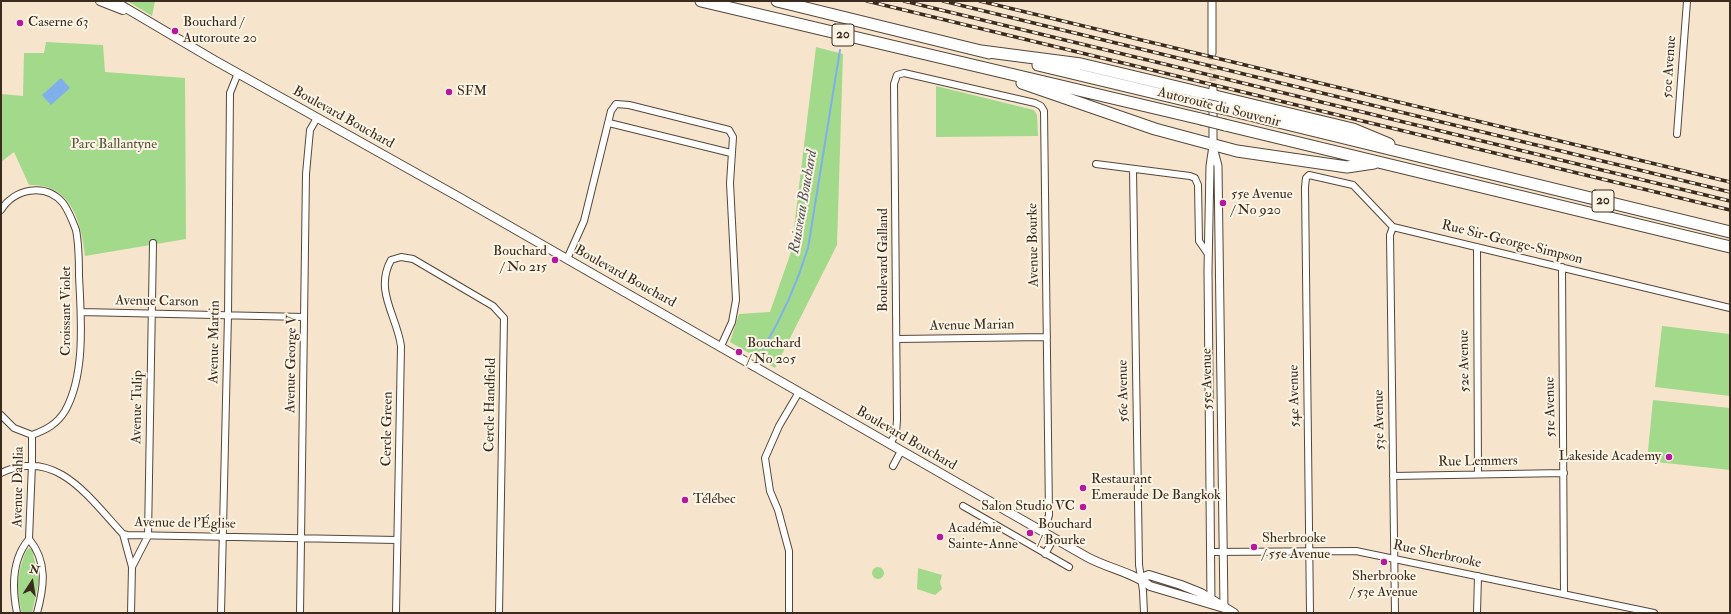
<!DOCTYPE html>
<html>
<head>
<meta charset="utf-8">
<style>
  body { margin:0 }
  #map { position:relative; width:1731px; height:614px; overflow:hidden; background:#f6e5cc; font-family:"IM FELL Double Pica",serif }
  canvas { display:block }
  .frame { position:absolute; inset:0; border:2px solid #3b2a1e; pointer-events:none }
  .north { position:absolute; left:12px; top:562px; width:40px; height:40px; -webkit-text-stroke:3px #fcf5e5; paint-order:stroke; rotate:12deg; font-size:11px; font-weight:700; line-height:16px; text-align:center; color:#3b2a1e }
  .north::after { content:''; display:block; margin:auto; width:14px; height:18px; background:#3b2a1e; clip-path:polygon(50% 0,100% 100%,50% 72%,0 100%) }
</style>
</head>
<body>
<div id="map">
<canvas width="1731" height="614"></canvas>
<div class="frame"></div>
<div class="north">N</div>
</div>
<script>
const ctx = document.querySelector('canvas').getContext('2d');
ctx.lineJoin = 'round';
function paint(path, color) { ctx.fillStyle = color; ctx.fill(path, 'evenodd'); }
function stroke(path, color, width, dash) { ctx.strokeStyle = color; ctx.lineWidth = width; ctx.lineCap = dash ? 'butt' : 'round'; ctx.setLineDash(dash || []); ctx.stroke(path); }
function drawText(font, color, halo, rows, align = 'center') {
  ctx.font = font + ' "IM FELL Double Pica",serif'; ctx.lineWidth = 4; ctx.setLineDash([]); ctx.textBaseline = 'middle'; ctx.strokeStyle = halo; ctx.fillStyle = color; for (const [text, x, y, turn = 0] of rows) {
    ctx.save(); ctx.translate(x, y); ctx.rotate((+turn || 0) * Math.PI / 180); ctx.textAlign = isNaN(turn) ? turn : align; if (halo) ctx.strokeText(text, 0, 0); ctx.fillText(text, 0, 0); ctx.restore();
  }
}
const green = new Path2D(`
  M128,1H155L152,16L129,2Z
  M46,42L103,45L105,72L185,78L186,239L85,256C81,221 71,183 29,185L14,152L1,162V94L23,96L24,53H44Z
  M816,47L843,54L837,245L775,368L730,342L739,314L770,312L791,252Z
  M936,86L1034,110L1037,115L1038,136L936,137Z
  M1662,326L1730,334V396L1655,387Z
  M1653,400L1730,408V470L1647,461Z
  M30,548L32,550L39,580L32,613H22C17,591 16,581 23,559C25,554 25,550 30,548Z
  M872 573a6 6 0 1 1 12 0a6 6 0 1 1-12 0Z
  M918,568L942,575L940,582L942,589L935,595L917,589Z`);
const water = new Path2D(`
  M61,78L70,88L51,105L42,95Z`);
const stream = new Path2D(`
  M763,349C782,317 797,284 808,248L840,50`);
const tertiaryTunnel = new Path2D(`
  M1212,53L1213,88`);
const minor = new Path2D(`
  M609,123L731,153
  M1677,134L1687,1
  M1096,164L1190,176L1195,178L1198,185L1199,241L1208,254
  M1133,169L1139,565L1143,591L1144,613
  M1,210C14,189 45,182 63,203C68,210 73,222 76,230C79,245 79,261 79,276C81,317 86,374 65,411C57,424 46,430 32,435
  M1393,227L1390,235L1395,613
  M1477,247L1478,474
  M567,259L584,221L611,111L616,104L629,105L729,130L733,137L730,183L736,300L732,322L721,346
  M1562,267L1564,594
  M81,312L304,317
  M897,339L1047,337
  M1,415L14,428L32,435
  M890,444L896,433L897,420L894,84L897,75L904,73L1035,103L1041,106L1044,111L1049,515L1044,532
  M893,466L901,451
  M1,473C56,446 90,499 123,534L127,535L397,540
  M1393,476L1564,473
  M963,506L1069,567
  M123,534L132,567L131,613
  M29,539C48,562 44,587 37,613
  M1211,552L1356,551L1654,613
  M1045,554L1054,538
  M132,567L148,536L153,243
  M17,613C12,588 11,560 29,539L32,464V435
  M221,613L228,315L230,93L238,73
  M300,613L306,174L310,130L317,118
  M396,613L401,346C397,316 374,291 391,260L401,257L413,259L493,306L504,318L499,613
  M789,613V551L778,510L770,491L765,458L779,426L799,392
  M1310,613L1305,187L1306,178L1309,175L1353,185L1393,227L1730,308
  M1477,613L1478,576`);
const tertiary = new Path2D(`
  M1212,1V53
  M1214,151L1218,166L1224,608
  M1211,604L1208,270L1210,166L1213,146V88`);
const secondary = new Path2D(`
  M100,1L123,10
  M114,1L214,60L457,196L1087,557C1107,568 1134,573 1150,586L1224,608
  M1141,578L1149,575L1181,585L1201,593L1234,613`);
const motorway = new Path2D(`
  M701,1L1201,119
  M777,1L989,53
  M981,51L1081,64L1353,129L1389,144
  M1038,65L1201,104
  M1022,83L1155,129L1237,151L1347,167L1374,163
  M1225,109L1730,232
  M1225,125L1730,247`);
const rail = new Path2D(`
  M867,1L1730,210
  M904,1L1730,201
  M943,1L1730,192
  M980,1L1730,182`);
const motorwayBridge = new Path2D(`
  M1201,104L1225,109
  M1201,119L1225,125`);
const markers = [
  [20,23,4,"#b5179e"],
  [175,31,4,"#b5179e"],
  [449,92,4,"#b5179e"],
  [1223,203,4,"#b5179e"],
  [555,260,4,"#b5179e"],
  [739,352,4,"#b5179e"],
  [1669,457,4,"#b5179e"],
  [1083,488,4,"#b5179e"],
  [685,500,4,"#b5179e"],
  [1083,507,4,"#b5179e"],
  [1030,533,4,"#b5179e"],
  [940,537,4,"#b5179e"],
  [1254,547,4,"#b5179e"],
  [1384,562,4,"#b5179e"]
];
const shields = [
  [843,35,22],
  [1603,201,22]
];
const shieldNames = [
  ["20",843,35],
  ["20",1603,201]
];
const poiNames = [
  ["Caserne 63",28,23],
  ["Bouchard /",183,23],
  ["Autoroute 20",183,39],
  ["SFM",457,92],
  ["55e Avenue",1231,195],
  ["/ No 920",1231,211],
  ["Bouchard",547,252,"right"],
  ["/ No 215",547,268,"right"],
  ["Bouchard",747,344],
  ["/ No 205",747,360],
  ["Lakeside Academy",1661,457,"right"],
  ["Restaurant",1091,480],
  ["Emeraude De Bangkok",1091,496],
  ["Télébec",693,500],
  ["Salon Studio VC",1075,507,"right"],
  ["Bouchard",1038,525],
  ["/ Bourke",1038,541],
  ["Académie",948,529],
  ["Sainte-Anne",948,545],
  ["Sherbrooke",1262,539],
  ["/ 55e Avenue",1262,555],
  ["Sherbrooke",1384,577,"center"],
  ["/ 53e Avenue",1384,593,"center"]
];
const streetNames = [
  ["50e Avenue",1670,67,-86],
  ["Autoroute du Souvenir",1219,108,14],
  ["Boulevard Bouchard",343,118,29],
  ["Rue Sir-George-Simpson",1512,243,14],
  ["Avenue Bourke",1034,245,-91],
  ["Boulevard Galland",884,260,-90],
  ["Boulevard Bouchard",625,277,29],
  ["Avenue Carson",157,302,1],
  ["Croissant Violet",67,311,-90],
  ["Avenue Marian",972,326,-1],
  ["Avenue Martin",215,342,-89],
  ["52e Avenue",1465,361,-91],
  ["Avenue George V",292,364,-89],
  ["55e Avenue",1208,379,-91],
  ["56e Avenue",1124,391,-91],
  ["54e Avenue",1295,396,-91],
  ["Cercle Handfield",491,405,-89],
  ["Avenue Tulip",138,407,-89],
  ["51e Avenue",1551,407,-91],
  ["53e Avenue",1380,420,-91],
  ["Cercle Green",388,429,-89],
  ["Boulevard Bouchard",906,439,30],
  ["Rue Lemmers",1478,462,-1],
  ["Avenue Dahlia",19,487,-89],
  ["Avenue de l'Église",185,524,1],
  ["Rue Sherbrooke",1437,555,12]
];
const parkNames = [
  ["Parc Ballantyne",114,145]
];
const waterNames = [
  ["Ruisseau Bouchard",804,202,-80]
];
paint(green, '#a3d98a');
paint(water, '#80b0eb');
stroke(stream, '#80b0eb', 2);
stroke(tertiaryTunnel, '#d1c0a9', 7, [7, 3.5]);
stroke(minor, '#574638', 8);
stroke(tertiary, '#574638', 9);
stroke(secondary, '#574638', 10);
stroke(motorway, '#574638', 13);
stroke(minor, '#fff', 6);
stroke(tertiary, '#fff', 7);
stroke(secondary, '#fff', 8);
stroke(motorway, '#fff', 11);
stroke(rail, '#3b2a1e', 3.5);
stroke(rail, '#fcf5e5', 2, [6]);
stroke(motorwayBridge, '#574638', 13, []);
stroke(motorwayBridge, '#fff', 11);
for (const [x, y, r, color] of markers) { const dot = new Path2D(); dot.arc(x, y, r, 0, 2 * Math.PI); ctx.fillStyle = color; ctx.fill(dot); stroke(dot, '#fcf5e5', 1.5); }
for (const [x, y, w] of shields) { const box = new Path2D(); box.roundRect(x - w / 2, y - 11, w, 22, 3); ctx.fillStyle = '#fcf5e5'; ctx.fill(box); stroke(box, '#3b2a1e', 1); }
drawText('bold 13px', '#3b2a1e', null, shieldNames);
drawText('14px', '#3b2a1e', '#fcf5e5', poiNames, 'left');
drawText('14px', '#3b2a1e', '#fcf5e5', streetNames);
drawText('14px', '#555639', '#fcf5e5', parkNames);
drawText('italic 15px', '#50525c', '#fcf5e5', waterNames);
</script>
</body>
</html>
